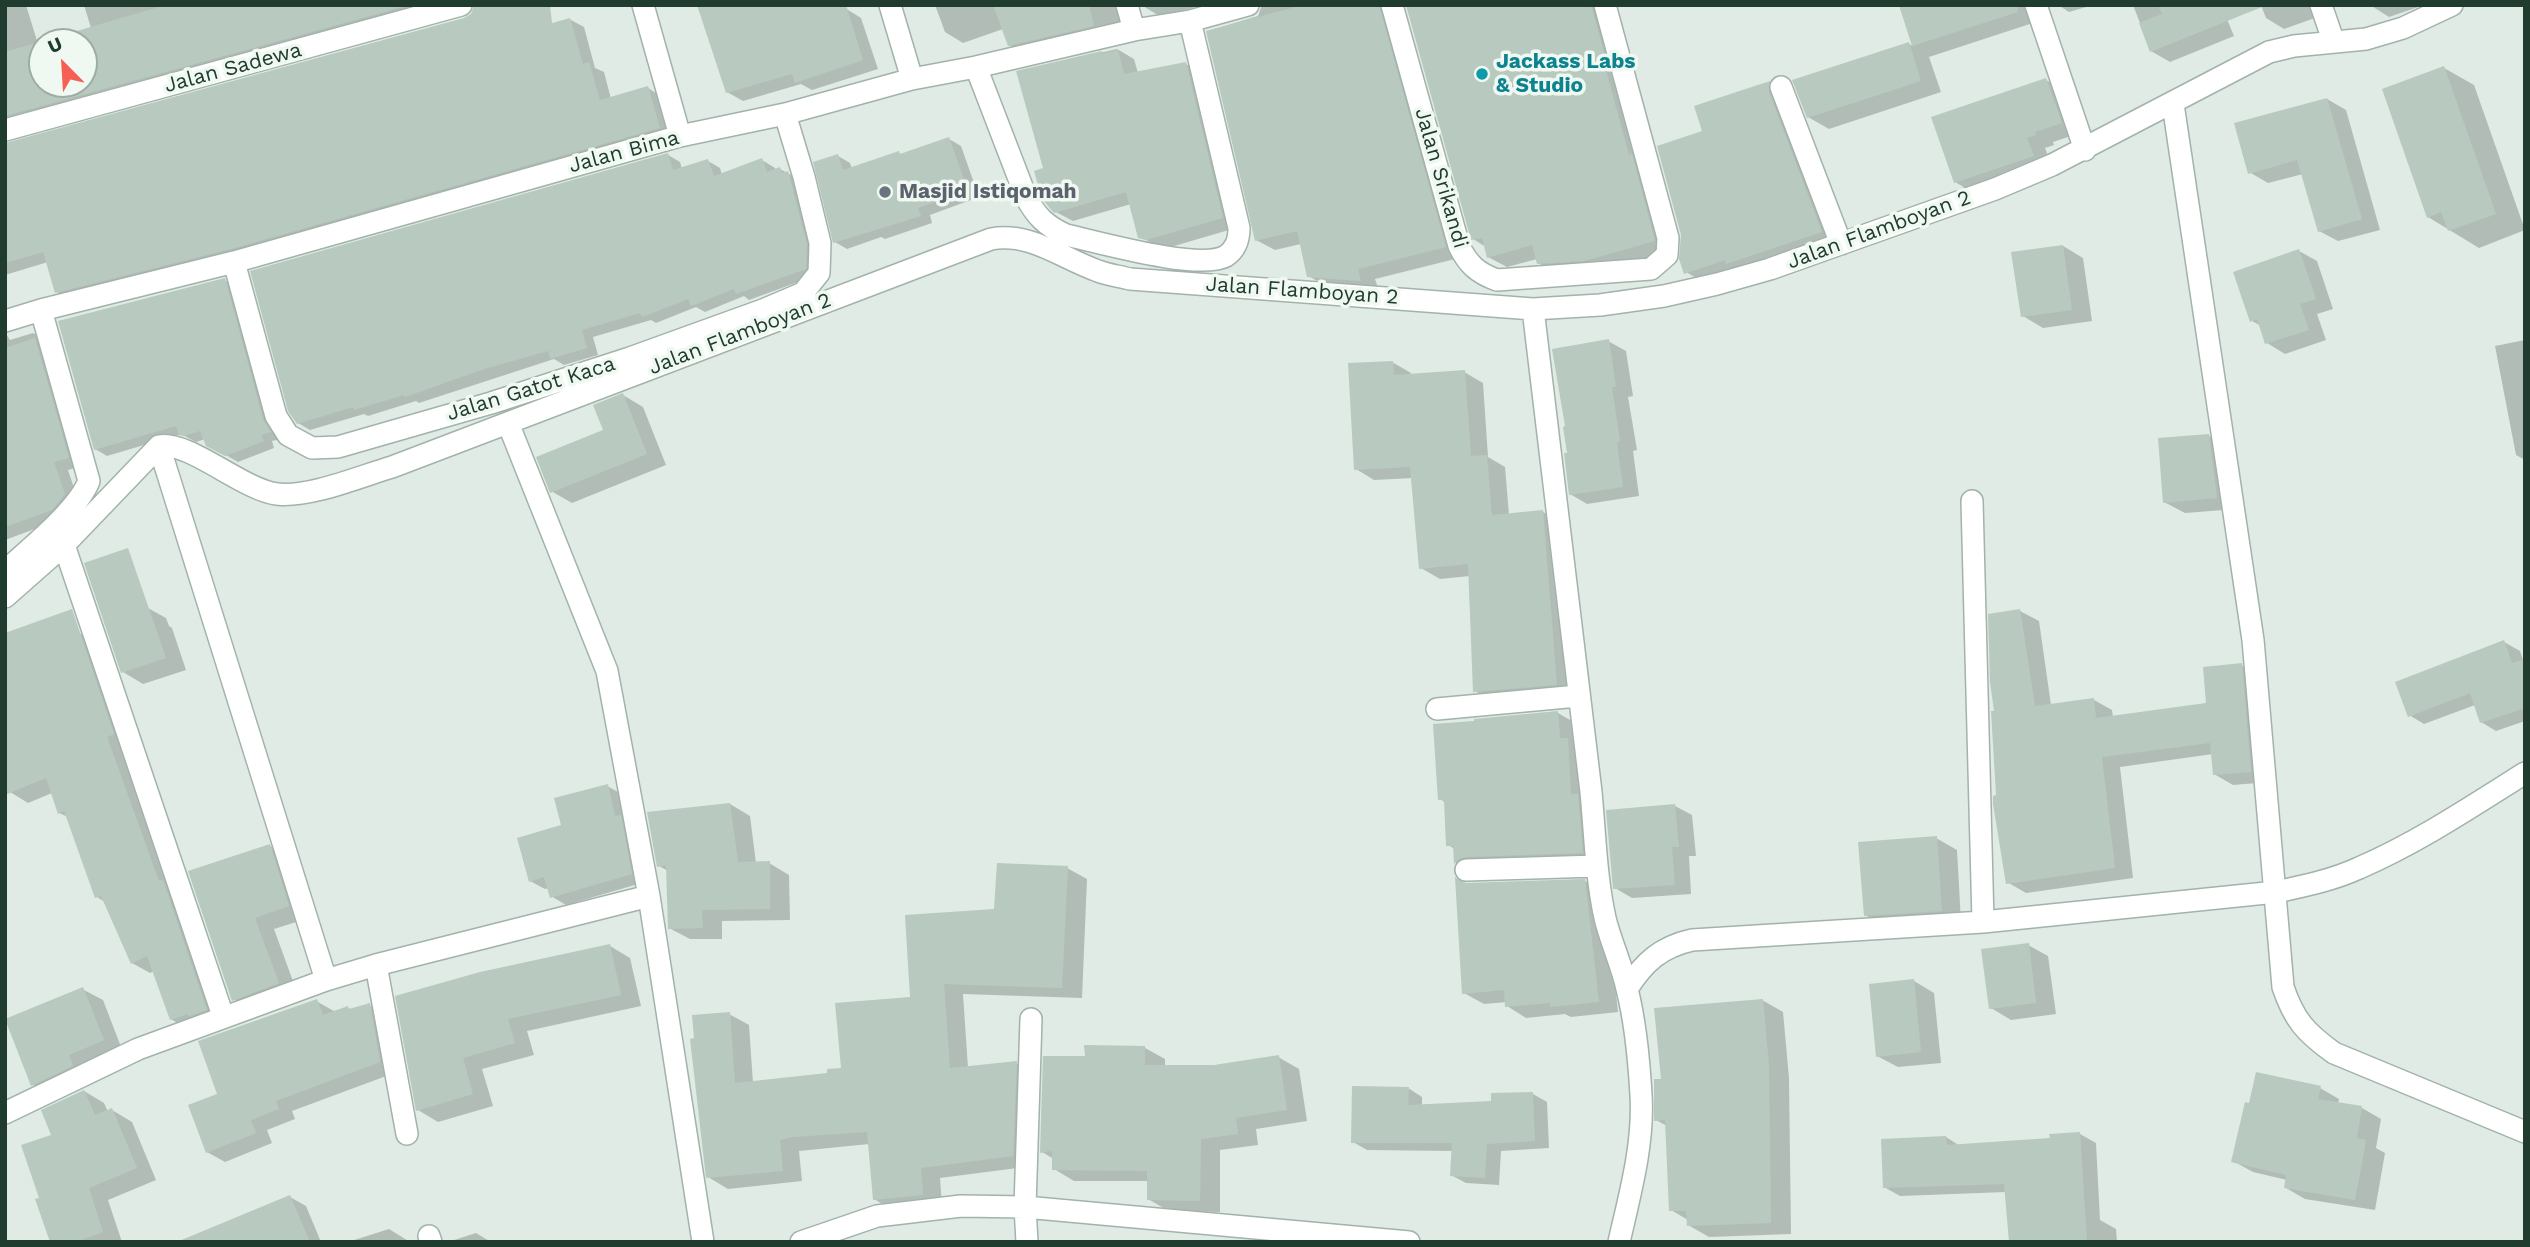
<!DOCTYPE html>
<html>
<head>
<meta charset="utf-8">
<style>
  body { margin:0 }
  #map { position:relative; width:2530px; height:1247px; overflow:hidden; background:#dfebe4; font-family:"Work Sans",sans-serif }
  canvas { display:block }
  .frame { position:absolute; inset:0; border:7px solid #203c2f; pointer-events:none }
  .north { position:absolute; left:28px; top:28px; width:70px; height:70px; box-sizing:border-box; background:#f0f8f2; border:2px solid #9dada4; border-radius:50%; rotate:336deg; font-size:19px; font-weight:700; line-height:28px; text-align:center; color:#203c2f }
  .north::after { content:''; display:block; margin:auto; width:24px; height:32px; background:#f65f53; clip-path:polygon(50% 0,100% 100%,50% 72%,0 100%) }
</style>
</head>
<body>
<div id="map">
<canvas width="2530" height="1247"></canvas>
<div class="frame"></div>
<div class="north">U</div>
</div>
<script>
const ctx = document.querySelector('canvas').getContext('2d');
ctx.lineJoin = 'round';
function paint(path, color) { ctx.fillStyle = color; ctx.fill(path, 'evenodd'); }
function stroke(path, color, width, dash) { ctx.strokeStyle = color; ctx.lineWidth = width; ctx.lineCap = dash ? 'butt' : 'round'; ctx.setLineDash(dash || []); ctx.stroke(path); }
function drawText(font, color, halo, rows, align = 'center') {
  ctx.font = font + ' "Work Sans",sans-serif'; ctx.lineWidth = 7; ctx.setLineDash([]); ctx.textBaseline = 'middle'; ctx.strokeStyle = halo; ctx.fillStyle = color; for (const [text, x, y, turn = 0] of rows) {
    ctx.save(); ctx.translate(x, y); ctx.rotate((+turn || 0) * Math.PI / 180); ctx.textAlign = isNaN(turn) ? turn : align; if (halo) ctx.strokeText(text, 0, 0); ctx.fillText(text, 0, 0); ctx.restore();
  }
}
const shadow = new Path2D(`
  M5,5H26L38,44L42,42V84H84V42H43L91,28L84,5H454L7,135V145L485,42L569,19L584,27L595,68L604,72L611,99L648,88L662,97L674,136L72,300L57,292L48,262L5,275Z
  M935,5H1139L1132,12L1134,24L1027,56L1009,45L1003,29L963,43L945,32Z
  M1202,5L1161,17L1143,6L1155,5Z
  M1262,5H1404L1400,6L1463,257L1375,279L1379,291L1327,287L1309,276L1301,244L1275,250L1256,240L1208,31L1258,16Z
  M1408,5H1608L1672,251L1603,270L1557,274L1538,263L1537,259L1507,267L1488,257L1486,247L1473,239Z
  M1899,5H2048L2042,13V20L1929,57L1941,92L1829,129L1808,117L1909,44L1913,46Z
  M2058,5H2093L2069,12Z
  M2133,5H2221L2234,36L2170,62L2151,51Z
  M2261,5H2331L2326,14L2284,29L2266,18Z
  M2370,5H2424L2389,17Z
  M845,8L861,18L878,69L812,90L801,84L743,101L727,92Z
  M1117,49L1134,59L1138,73L1186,64L1203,74L1239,227L1164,249L1140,237L1131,204L1073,221L1056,212L1019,72Z
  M2444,68L2474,85L2525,230L2479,248L2428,217Z
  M2046,80L2065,91L2080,133L2053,142L2054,145L2045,148L2052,166L1974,193L1955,182Z
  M1770,83L1793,97L1845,246L1710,286L1686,272L1704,132Z
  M2327,99L2346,110L2380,230L2338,241L2319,231L2303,174L2268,183L2249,172Z
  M949,139L961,146L979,197L930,215L932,223L885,239L881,237L847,249L835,242L838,156L850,163L852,169L899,153L903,155Z
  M668,155L680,162L682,169L708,161L720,168L722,175L762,160L775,168L776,171L780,169L800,180L817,275L749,300L744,296L705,312L696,307L656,323L651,320L593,337L598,355L564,365L554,359L419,403L416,401L368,416L364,414L310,430L298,423Z
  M2063,246L2083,258L2092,321L2043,328L2023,316Z
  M2299,251L2317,261L2333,309L2317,314L2326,340L2285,354L2267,343L2261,326L2252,321Z
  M224,280L236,286L281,439L272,441L274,448L238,462L208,445L205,439L196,442L181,434L107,456L95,449Z
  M5,307L10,321L6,334L10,340L33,333L48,341L83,466L68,470L79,503L67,517L5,540Z
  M2525,340V460L2516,455L2495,346Z
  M1608,341L1626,351L1633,396L1628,397L1637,450L1633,451L1639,496L1587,504L1570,494L1569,454Z
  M1392,362L1411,373V376L1464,372L1483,383L1488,457L1505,467L1509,515L1543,512L1562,523L1575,695L1494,702L1475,691L1470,576L1440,579L1421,568L1413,478L1374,480L1356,469Z
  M623,395L643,407L666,465L572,503L551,491L605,431Z
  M2209,436L2229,447L2236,509L2185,513L2164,502Z
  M146,607L166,618L169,626L172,628L186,670L143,684L123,672Z
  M2020,611L2039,621L2051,705L2094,700L2112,710L2113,717L2208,705L2241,665L2260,676L2269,782L2233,785L2214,774L2213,754L2120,767L2133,878L2026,893L2007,882L1997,797L1996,712Z
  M79,633L97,643L224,1020L189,1030L171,1019L154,971L150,973L132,963L105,902L97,897L68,817L59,813L52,793L28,803L10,792Z
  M2504,642L2520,651L2525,666V721L2496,731L2481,722L2475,705L2424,724L2409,715Z
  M1558,713L1577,724L1601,863L1474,874L1456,863L1455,849L1448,845L1446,803L1440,799Z
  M607,786L622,794L645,882L566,905L551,896L549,888L545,889L530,881L563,826Z
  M730,804L750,816L756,863H769L789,875L790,920L722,921V939H690L669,928L668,871L659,866Z
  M1675,806L1692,815L1696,856H1689L1691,894L1632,898L1615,888Z
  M1936,838L1957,850L1961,922L1886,927L1865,915Z
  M270,846L290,858L309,918L274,929L298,995L253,1011L233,999Z
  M1067,868L1087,879L1082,998L963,994L968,1068L1016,1063L1035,1074L1033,1166L940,1178L942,1206L894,1211L874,1199L869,1144L799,1151L802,1181L728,1189L708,1177L729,1014L749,1025L753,1083L829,1075L843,1069L996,911Z
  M1585,881L1605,893L1618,1012L1571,1017L1565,1014L1526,1018L1507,1006V1002L1484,1004L1464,993Z
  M2028,945L2048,956L2056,1014L2011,1020L1991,1008Z
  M610,946L630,958L641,1006L527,1031L534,1055L482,1069L493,1106L438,1122L418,1110L397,997Z
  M1914,981L1934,993L1941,1063L1898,1067L1877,1056Z
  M82,989L103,1000L123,1052L53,1096L33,1085Z
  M1762,1000L1783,1012L1789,1078L1791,1234L1709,1237L1688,1225V1220L1671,1210L1667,1126L1656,1120L1663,1081Z
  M316,1001L334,1011L348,1008L352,1010L369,1005L387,1015L397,1072L292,1111L295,1119L267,1130L272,1143L225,1162L207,1152L220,1095Z
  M1145,1048L1165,1059V1066H1214L1278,1057L1299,1069L1307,1121L1256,1129L1258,1145L1220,1150V1212L1169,1211L1148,1199L1149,1181H1074L1054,1169V1159L1042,1152L1087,1058Z
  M1408,1088L1422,1097V1106L1493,1103L1533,1094L1547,1102L1549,1148L1501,1151L1499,1185L1466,1183L1451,1175L1453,1151L1367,1150L1353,1142Z
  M2320,1088L2339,1099L2338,1104L2362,1108L2381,1119L2376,1148L2385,1153L2375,1210L2305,1199L2286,1188L2287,1180L2253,1172L2233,1161Z
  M84,1091L104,1103L108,1112L112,1110L132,1122L156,1180L108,1200L122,1242H51L42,1199L53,1136Z
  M2080,1134L2096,1143L2100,1220L2116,1229L2117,1242H2010L2006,1192L1900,1196L1884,1187L1946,1137L1960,1146L2052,1140Z
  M290,1197L306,1206L321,1242H227Z
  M389,1229L410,1242H348Z
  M476,1233L491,1242H448Z`);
const building = new Path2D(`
  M166,5H410L5,116V52ZM42,42H84V84H42Z
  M474,5H550L552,23L570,18L583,64L589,62L600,100L648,86L660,128L231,249L55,293L43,252L5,263V143L464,18L471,14Z
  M697,5H846L863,60L795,83L792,74L726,93Z
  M993,5H1089L1094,26L1008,46Z
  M1303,5H1379L1446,247L1358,269L1361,281L1307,277L1297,231L1255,241L1206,31Z
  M1406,5H1591L1607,63H1604L1629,155L1632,154L1655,241L1584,261L1537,264L1532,245L1487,258L1482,238L1471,240Z
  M1899,5H2017L2018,12L1912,46Z
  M2158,5H2262V7L2150,52L2139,23L2162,14Z
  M1909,42L1921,81L1807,118L1792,80Z
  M1118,50L1124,74L1186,62L1223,218L1146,240L1138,238L1126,192L1054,213L1042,199L1034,171L1043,168L1016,71L1102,51V54Z
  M2444,66L2496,214L2448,231L2441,212L2427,218L2382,89Z
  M2046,78L2062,123L2035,132L2036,135L2027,138L2034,156L1954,183L1931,117Z
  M1770,81L1769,92L1822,232L1726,264L1725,260L1684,274L1679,259L1681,235L1657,146L1702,131L1694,106Z
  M2327,98L2362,219L2318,232L2297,160L2248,174L2234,123Z
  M949,137L968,191L918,208L921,216L833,243L813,162L838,154L843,170L899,151L900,154Z
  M668,153L673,170L708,159L714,176L762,158L767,172L780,167L782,173L788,171L807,244L806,269L736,294L734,289L691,306L688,299L642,317L640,313L582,330L587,348L550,359L548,351L484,369L405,397L404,395L354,410L353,407L297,424L288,411L250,271Z
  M2063,245L2072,310L2021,317L2011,252Z
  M2299,249L2316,299L2300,304L2309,330L2265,344L2257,319L2250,322L2233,272Z
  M225,278L263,419L271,432L261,435L264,441L225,456L206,446L200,431L184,436L179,435L176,426L94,450L58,321Z
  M35,338L69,458L54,462L65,494L52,510L5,527V348Z
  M1609,339L1616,387H1612L1620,441L1617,442L1623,487L1569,495L1564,453H1567L1563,427L1565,426L1552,349Z
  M1393,361L1394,375L1465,370L1471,456L1487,455L1492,515L1543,510L1557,685L1473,692L1468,564L1419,569L1410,467L1354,470L1348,363Z
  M623,393L647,454L550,493L536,457L603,430L593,405Z
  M2209,434L2217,498L2163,503L2158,438Z
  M128,548L166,658L121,673L84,563Z
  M72,609L114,734L107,737L159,881L163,880L207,1010L189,1016L188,1014L170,1020L147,956L131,964L101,896L95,898L64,811L58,814L46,778L5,795V633Z
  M2020,609L2035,706L2094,698L2096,718L2206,703L2203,667L2242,663L2251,772L2213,775L2210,743L2102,757L2115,868L2006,884L1993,804V796L1996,795L1991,711H1994L1990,682L1988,614Z
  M2504,640L2512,663L2525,659V708L2480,723L2470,693L2408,717L2395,682Z
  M1558,711L1560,738H1568L1571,794H1578L1583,853L1466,857L1459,859L1454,864L1453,846H1446L1444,800H1438L1433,724L1474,721V719Z
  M608,784L615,816L621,815L632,874L550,898L544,877L529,882L517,838L561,825L554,798Z
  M730,803L738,862L770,861V909L702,910L703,928L668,929L666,865L657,867L647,812Z
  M1675,804L1679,847H1672L1675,885L1613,889L1606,810Z
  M1937,836L1942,911L1864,916L1858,842Z
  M270,844L289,906L255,918L279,983L232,1001L188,871Z
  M997,863L1068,866L1062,988L944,984L950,1068L1017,1061L1013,1156L921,1168L923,1195L873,1200L867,1132L793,1137L780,1140L783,1171L706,1178L690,1039L694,1038L692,1015L730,1012L735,1083L827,1073V1069L841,1068L835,1003L910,997L905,915L994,909Z
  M1455,877L1466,883L1585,879L1599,1002L1550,1007V1003L1505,1007L1504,990L1462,994Z
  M2029,943L2036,1003L1989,1009L1981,949Z
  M610,944L621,995L508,1019L515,1043L463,1058L473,1094L416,1111L395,996L480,972Z
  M1914,979L1921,1052L1876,1057L1869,984Z
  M83,987L104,1040L69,1055L73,1066L31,1086L5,1019Z
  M317,999L323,1015L348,1006L349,1009L370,1003L380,1062L276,1101L279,1109L251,1120L256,1133L206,1153L188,1105L217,1094L198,1041Z
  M1763,999L1769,1066L1771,1223L1687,1226L1686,1211H1669L1665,1120L1654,1121V1079H1661L1654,1008Z
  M1084,1045L1145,1046V1065H1214L1279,1055L1287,1110L1236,1118L1238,1134L1201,1139L1200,1201L1147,1200V1171L1052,1170V1151L1040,1153L1043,1056H1085Z
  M2256,1072L2321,1086L2318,1099L2362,1106L2357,1138L2366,1140L2355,1200L2284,1188L2286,1175L2231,1162L2245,1102L2249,1103Z
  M1352,1086L1409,1087L1408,1105L1491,1101V1093L1533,1092L1535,1141L1487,1144L1485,1178L1450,1176L1452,1143H1351Z
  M84,1090L95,1115L112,1108L137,1168L89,1188L103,1232L76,1242H50L35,1199L39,1198L21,1145L51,1135L41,1110Z
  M2080,1132L2087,1242H2009L2004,1184L1883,1188L1881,1139L1946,1136L1947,1145L2050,1138L2049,1134Z
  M290,1195L310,1242H179V1241Z`);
const minor = new Path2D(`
  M643,5L680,136
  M890,5L912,79
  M1127,5L1134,30
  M1392,5L1459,246C1468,264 1477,273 1497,280L1651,269L1667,255L1668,238L1605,5
  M2036,5L2085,150
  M2321,5L2333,40
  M976,67L1026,197C1036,216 1046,226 1066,235C1098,242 1200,271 1226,256C1236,249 1239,240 1239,228L1190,21
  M1781,87L1841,244
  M2173,104L2253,640L2283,987C2294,1020 2306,1033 2334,1053L2525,1132
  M5,130L461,5
  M234,262L276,416L288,435L312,448L338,447L491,403L630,358L763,310L803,293L819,273L820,243L804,177L785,114
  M1533,309L1591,792C1595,834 1596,877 1605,918C1611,943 1622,965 1627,989C1636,1024 1639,1060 1641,1095C1644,1144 1630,1194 1619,1242
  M5,321L41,310L234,262L680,136L785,114L912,79L976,67L1134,30L1190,21L1248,5
  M508,423L607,671L649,896L703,1242
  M159,446C188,440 243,490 277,494C309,498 361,476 392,467L991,239C1031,232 1061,258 1098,271C1108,275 1119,276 1130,279L1533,309L1600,305L1664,296L1717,284L1770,269L1995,189L2052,165L2269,52L2294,46L2366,39L2403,28L2452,5
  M159,446L326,980
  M1972,501L1983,922
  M64,545L223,1016
  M5,571C30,548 77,511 89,481L41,310
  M5,597L64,545L159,446
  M1437,709L1578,696
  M1466,870L1597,866
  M376,965L407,1134
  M1627,989C1644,962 1661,947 1692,940L1983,922L2276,892C2304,886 2333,880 2359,868C2417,843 2471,807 2525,773
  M5,1113L138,1049L326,980L376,965L649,896
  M429,1236L431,1242
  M801,1242L877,1216L961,1206L1025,1207L1409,1242
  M1027,1242L1025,1207L1031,1019`);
const markers = [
  [1482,74,7,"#0f9aa8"],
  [885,192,7,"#6b7280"]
];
const cultureNames = [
  ["Jackass Labs",1496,62],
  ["& Studio",1496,86]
];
const streetNames = [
  ["Jalan Sadewa",233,68,-15],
  ["Jalan Bima",624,152,-15],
  ["Jalan Srikandi",1441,178,74],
  ["Jalan Flamboyan 2",1879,230,-20],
  ["Jalan Flamboyan 2",1302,291,4],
  ["Jalan Flamboyan 2",740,334,-21],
  ["Jalan Gatot Kaca",531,389,-17]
];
const worshipNames = [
  ["Masjid Istiqomah",899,192]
];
paint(shadow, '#0003');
paint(building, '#b8c9bf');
stroke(minor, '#a2b3aa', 24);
stroke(minor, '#fff', 21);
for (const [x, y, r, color] of markers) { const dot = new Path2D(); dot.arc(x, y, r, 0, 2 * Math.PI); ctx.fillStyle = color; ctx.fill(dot); stroke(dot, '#f0f8f2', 2.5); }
drawText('bold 21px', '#0d838f', '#f0f8f2', cultureNames, 'left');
drawText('21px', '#203c2f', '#f0f8f2', streetNames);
drawText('bold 21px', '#5b616d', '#f0f8f2', worshipNames, 'left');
</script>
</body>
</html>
